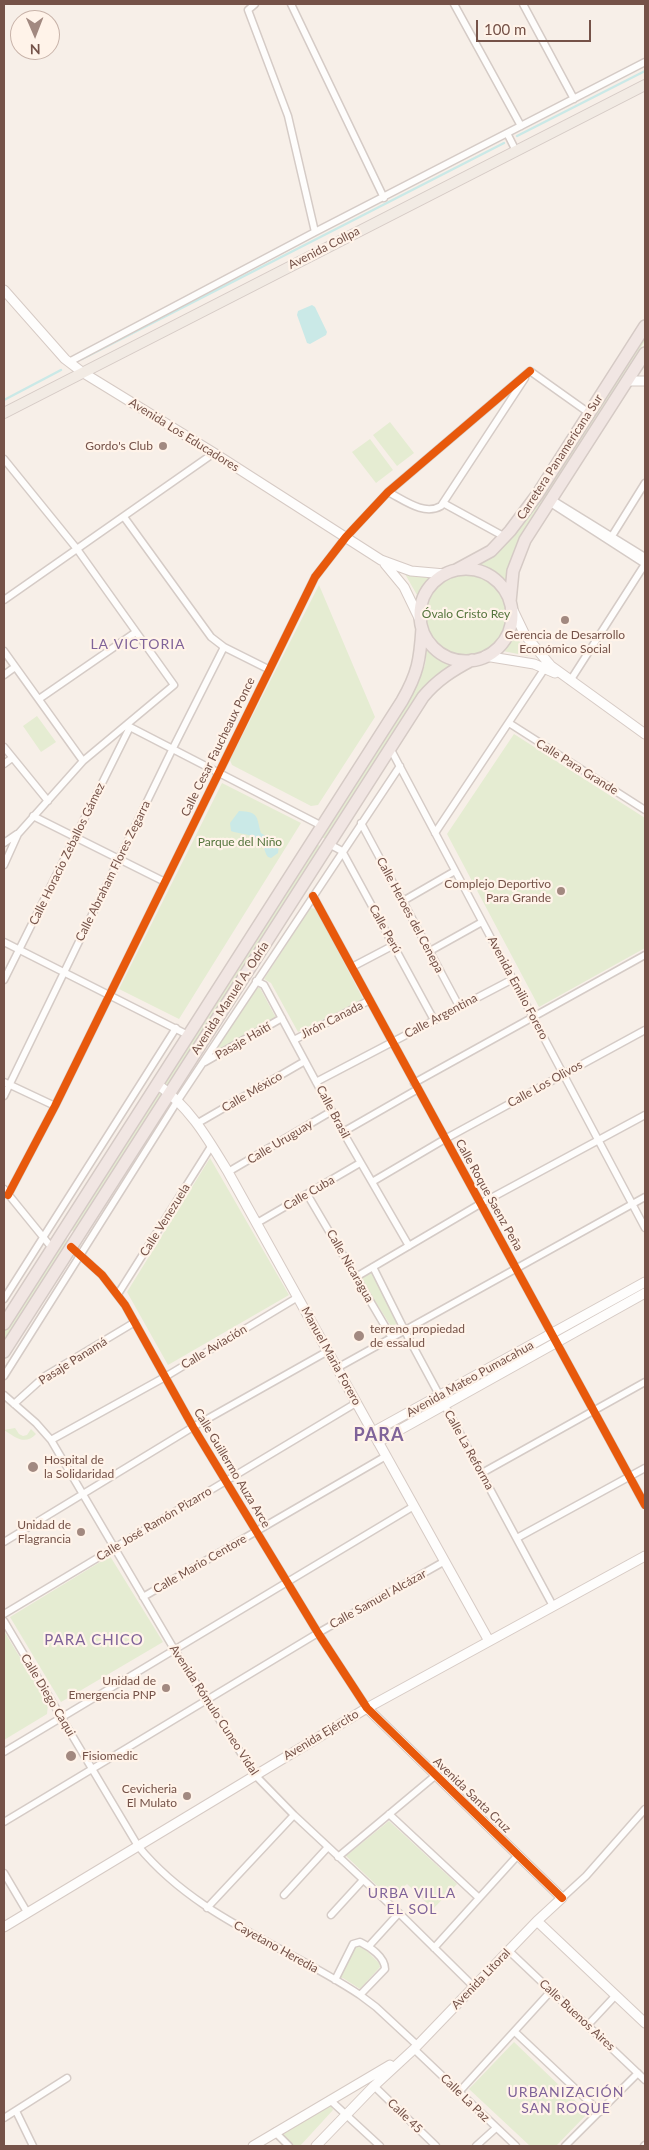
<!DOCTYPE html>
<html>
<head>
<meta charset="utf-8">
<style>
  body { margin:0 }
  #map { position:relative; width:649px; height:2150px; overflow:hidden; background:#f7efe8; font-family:Lato,sans-serif }
  canvas { display:block }
  .frame { position:absolute; inset:0; border:5px solid #755248; pointer-events:none }
  .north { position:absolute; left:10px; top:10px; width:50px; height:50px; box-sizing:border-box; background:#fff3e9; border:1px solid #c8b3a9; border-radius:50%; rotate:179deg; font-size:14px; font-weight:700; line-height:20px; text-align:center; color:#755248 }
  .north::after { content:''; display:block; margin:auto; width:18px; height:22px; background:#a28980; clip-path:polygon(50% 0,100% 100%,50% 72%,0 100%) }
  .scale { position:absolute; left:476px; top:20px; width:115px; height:22px; box-sizing:border-box; border:2px solid #755248; border-top:0; padding-left:6px; font-size:15px; line-height:18px; white-space:nowrap; color:#755248; -webkit-text-stroke:4px #fff3e9; paint-order:stroke }
</style>
</head>
<body>
<div id="map">
<canvas width="649" height="2150"></canvas>
<div class="frame"></div>
<div class="north">N</div>
<div class="scale">100 m</div>
</div>
<script>
const ctx = document.querySelector('canvas').getContext('2d');
ctx.lineJoin = 'round';
function paint(path, color) { ctx.fillStyle = color; ctx.fill(path, 'evenodd'); }
function stroke(path, color, width, dash) { ctx.strokeStyle = color; ctx.lineWidth = width; ctx.lineCap = dash ? 'butt' : 'round'; ctx.setLineDash(dash || []); ctx.stroke(path); }
function drawText(font, color, halo, rows, align = 'center') {
  ctx.font = font + ' Lato,sans-serif'; ctx.lineWidth = 4.5; ctx.setLineDash([]); ctx.textBaseline = 'middle'; ctx.strokeStyle = halo; ctx.fillStyle = color; for (const [text, x, y, turn = 0] of rows) {
    ctx.save(); ctx.translate(x, y); ctx.rotate((+turn || 0) * Math.PI / 180); ctx.textAlign = isNaN(turn) ? turn : align; if (halo) ctx.strokeText(text, 0, 0); ctx.fillText(text, 0, 0); ctx.restore();
  }
}
const green = new Path2D(`
  M645,326V341L524,530L509,566L508,586L490,571L474,566L491,556Z
  M390,422L414,453L397,466L373,435Z
  M370,439L393,470L376,483L352,452Z
  M424 614a42 42 0 1 1 84 0a42 42 0 1 1-84 0Z
  M405,574L431,578L417,595Z
  M319,585L375,717L318,805L311,806L232,765L230,760Z
  M515,634L528,656L503,651Z
  M427,648L435,656L454,664L436,675L429,683L327,838H323L322,837L415,689L425,665Z
  M37,716L56,742L41,752L23,726Z
  M514,734L645,818V948L539,1007L447,834Z
  M222,783L301,823L179,1019L119,989Z
  M315,844L321,846L169,1086H167L165,1083Z
  M310,908L316,909L363,999L298,1032L271,983L264,979Z
  M255,986L260,988L276,1018L211,1056Z
  M159,1089L165,1094L77,1229L73,1231L70,1229Z
  M210,1158L289,1295L168,1365L127,1292Z
  M66,1238L68,1242L4,1340V1331L64,1239Z
  M372,1273L397,1324L391,1326L360,1278Z
  M548,1339L550,1342L453,1396L451,1392Z
  M15,1428L19,1434L23,1436L27,1435L31,1429L36,1434C25,1446 15,1437 4,1430Z
  M110,1556L163,1642L61,1702L10,1617Z
  M4,1631L48,1704L47,1714L4,1740Z
  M389,1821L457,1884L433,1909L407,1884L391,1899L346,1856Z
  M361,1945L379,1963L380,1967L360,1989L343,1978H340L354,1946Z
  M514,2042L588,2113L556,2146H530L469,2089Z
  M329,2106H332L333,2110L300,2146H291L283,2138V2134Z`);
const water = new Path2D(`
  M312,305L315,307L327,332L326,335L310,344L307,343L297,315L298,311Z
  M239,811C260,812 256,817 261,833L279,845L278,853L271,858L268,857C265,853 265,850 263,846C257,833 242,835 231,831L230,823Z`);
const stream = new Path2D(`
  M517,136L645,71
  M82,359L504,143
  M4,400L61,370`);
const street = new Path2D(`
  M255,4L248,10L288,116L315,232
  M291,4L384,198
  M454,4L521,126
  M523,4L574,99
  M507,133L516,151
  M69,362L315,232L645,62
  M530,371L589,413
  M4,459L77,549L174,685L83,761L4,651
  M388,492C404,500 424,516 441,506L525,378
  M551,499L645,557
  M549,502L645,564
  M443,503L505,537
  M124,517L211,637L224,647L268,669
  M612,536L645,483
  M4,600L214,453
  M4,675L15,667
  M570,681L645,564
  M39,699L136,632
  M509,723L645,810
  M128,726L322,826
  M4,747L48,801
  M390,748L645,1228
  M4,764L12,758
  M33,816L165,882
  M361,823L459,1006
  M435,833L545,668
  M4,843L17,834
  M329,844L342,851L434,1020
  M4,865L18,834L83,761
  M313,896L645,1505
  M403,901L455,871
  M4,942L188,1035
  M430,951L482,922
  M352,967L394,945
  M4,980L130,727
  M256,981L264,985L343,1132L409,1246
  M294,1040L370,1000
  M205,1062L282,1018
  M4,1082L55,1106
  M316,1082L513,979
  M414,1083L645,955
  M4,1096L172,750L224,647
  M198,1123L305,1061
  M343,1132L418,1089
  M228,1172L332,1111
  M372,1182L445,1139L645,1030
  M4,1189L52,1248
  M307,1194L392,1338
  M8,1195L55,1106L315,577L346,537L388,492L530,371
  M257,1223L360,1163
  M71,1247L102,1275L125,1305L193,1427L318,1633L367,1708
  M373,1267L408,1337L553,1606
  M356,1277L480,1204L645,1115
  M118,1294L212,1145
  M4,1299L176,1028
  M337,1368L645,1197
  M4,1376L178,1100L400,766
  M4,1395L36,1423L51,1440L174,1649L255,1775L294,1815L399,1913L474,1987
  M14,1404L45,1376L135,1322
  M51,1440L165,1377L298,1297
  M482,1473L645,1382
  M517,1538L645,1468
  M4,1542L193,1427L328,1351
  M143,1597L386,1456
  M4,1614L356,1403
  M4,1621L138,1846C197,1918 285,1945 360,1995L376,2007L417,2045
  M4,1752L414,1506
  M389,1814L479,1898
  M4,1822L318,1633L445,1561
  M338,1857L436,1775
  M4,1873L27,1912
  M284,1895L328,1847
  M562,1898L586,1876L645,1809
  M207,1908L294,1815
  M331,1915L363,1880
  M369,1946L399,1913
  M434,1948L518,1855
  M508,1950L645,2080
  M335,1980L353,1944L360,1942C370,1947 385,1957 385,1969L360,1995
  M588,2025L616,1995
  M515,2032L600,2112
  M414,2049L516,2146
  M374,2086L436,2146
  M459,2092L551,1991
  M330,2100L380,2146
  M16,2111L33,2146
  M4,2118L67,2078
  M275,2132L289,2146
  M476,2146L496,2128
  M565,2146L638,2073
  M644,2146L645,2145`);
const secondary = new Path2D(`
  M4,290L65,359L82,372L214,453L381,560L411,571L445,574
  M627,381H645
  M385,564L404,587L420,620
  M511,606L525,635L551,666L645,734
  M485,656L534,664L555,673
  M157,1084C190,1107 208,1139 228,1172L489,1641
  M373,1432L645,1282
  M378,1442L645,1293
  M537,1921L645,2023
  M4,1927L367,1708L645,1556
  M253,2146L390,2065
  M316,2146L374,2086L414,2049L537,1921L562,1898L367,1708`);
const primary = new Path2D(`
  M4,413L645,85`);
const highway = new Path2D(`
  M420 615a46 46 0 1 1 92 0a46 46 0 1 1-92 0Z
  M456,570L491,551L510,531L537,495L645,326
  M510,602L513,571L525,540L645,353
  M4,1324L402,701C418,673 420,660 422,628
  M4,1352L423,697C437,680 453,670 472,660`);
const cycleway = new Path2D(`
  M313,896L645,1505
  M8,1195L55,1106L315,577L346,537L388,492L530,371
  M71,1247L102,1275L125,1305L193,1427L318,1633L367,1708L562,1898`);
const markers = [
  [163,446,5,"#a28980"],
  [565,620,5,"#a28980"],
  [561,891,5,"#a28980"],
  [359,1336,6,"#a28980"],
  [33,1467,6,"#a28980"],
  [81,1532,5,"#a28980"],
  [166,1688,5,"#a28980"],
  [71,1756,6,"#a28980"],
  [187,1796,5,"#a28980"]
];
const streetNames = [
  ["Avenida Collpa",324,248,-27],
  ["Avenida Los Educadores",184,435,32],
  ["Carretera Panamericana Sur",560,457,-57],
  ["Calle Cesar Faucheaux Ponce",218,747,-64],
  ["Calle Para Grande",577,767,32],
  ["Calle Horacio Zeballos Gámez",67,854,-64],
  ["Calle Abraham Flores Zegarra",113,871,-64],
  ["Calle Heroes del Cenepa",410,915,62],
  ["Calle Perú",385,929,61],
  ["Avenida Emilio Forero",518,988,62],
  ["Avenida Manuel A. Odría",230,998,-57],
  ["Calle Argentina",441,1016,-28],
  ["Jirón Canada",332,1020,-27],
  ["Pasaje Haití",243,1041,-30],
  ["Calle Los Olivos",545,1084,-29],
  ["Calle México",252,1092,-30],
  ["Calle Brasil",333,1112,62],
  ["Calle Uruguay",280,1142,-31],
  ["Calle Cuba",309,1193,-30],
  ["Calle Roque Saenz Peña",489,1195,61],
  ["Calle Venezuela",165,1220,-58],
  ["Calle Nicaragua",350,1266,60],
  ["Calle Aviación",214,1347,-31],
  ["Manuel Maria Forero",331,1356,61],
  ["Pasaje Panamá",73,1361,-32],
  ["Avenida Mateo Pumacahua",470,1379,-29],
  ["Calle La Reforma",469,1450,61],
  ["Calle Guillermo Auza Arce",232,1468,59],
  ["Calle José Ramón Pizarro",154,1524,-31],
  ["Calle Mario Centore",200,1564,-30],
  ["Calle Samuel Alcázar",378,1599,-29],
  ["Calle Diego Caqui",48,1695,59],
  ["Avenida Rómulo Cuneo Vidal",214,1710,57],
  ["Avenida Ejército",321,1735,-31],
  ["Avenida Santa Cruz",472,1795,44],
  ["Cayetano Heredia",276,1947,29],
  ["Avenida Litoral",481,1979,-46],
  ["Calle Buenos Aires",577,2015,43],
  ["Calle La Paz",465,2098,44],
  ["Calle 45",405,2116,44]
];
const poiNames = [
  ["Gordo's Club",153,446],
  ["Gerencia de Desarrollo",565,635,"center"],
  ["Económico Social",565,649,"center"],
  ["Complejo Deportivo",551,884],
  ["Para Grande",551,898],
  ["terreno propiedad",370,1329,"left"],
  ["de essalud",370,1343,"left"],
  ["Hospital de",44,1460,"left"],
  ["la Solidaridad",44,1474,"left"],
  ["Unidad de",71,1525],
  ["Flagrancia",71,1539],
  ["Unidad de",156,1681],
  ["Emergencia PNP",156,1695],
  ["Fisiomedic",82,1756,"left"],
  ["Cevicheria",177,1789],
  ["El Mulato",177,1803]
];
const parkNames = [
  ["Óvalo Cristo Rey",466,614],
  ["Parque del Niño",240,842]
];
const neighbourhoodNames = [
  ["LA VICTORIA",138,644],
  ["URBA VILLA",412,1893],
  ["EL SOL",412,1909],
  ["URBANIZACIÓN",566,2092],
  ["SAN ROQUE",566,2108]
];
const quarterNames = [
  ["PARA CHICO",94,1640]
];
const districtNames = [
  ["PARA",379,1435]
];
paint(green, '#e5ecd2');
paint(water, '#cae9e7');
stroke(stream, '#cae9e7', 2.5);
stroke(street, '#d5cbc6', 9);
stroke(secondary, '#d6cac4', 11);
stroke(primary, '#d5cac5', 12);
stroke(highway, '#d5cac5', 14);
stroke(street, '#fefdfc', 6);
stroke(secondary, '#fefdfc', 9);
stroke(primary, '#f2ebe4', 10);
stroke(highway, '#f1e6e3', 11);
stroke(cycleway, '#e8590c', 8);
for (const [x, y, r, color] of markers) { const dot = new Path2D(); dot.arc(x, y, r, 0, 2 * Math.PI); ctx.fillStyle = color; ctx.fill(dot); stroke(dot, '#fff3e9', 2); }
drawText('12px', '#755248', '#fff3e9', streetNames);
drawText('12px', '#755248', '#fff3e9', poiNames, 'right');
drawText('12px', '#55753d', '#fff3e9', parkNames);
ctx.letterSpacing = '1px';
drawText('14px', '#7f6399', '#fff3e9', neighbourhoodNames);
ctx.letterSpacing = '0px';
ctx.letterSpacing = '1px';
drawText('15px', '#7f6399', '#fff3e9', quarterNames);
ctx.letterSpacing = '0px';
ctx.letterSpacing = '1px';
drawText('bold 18px', '#7f6399', '#fff3e9', districtNames);
ctx.letterSpacing = '0px';
</script>
</body>
</html>
